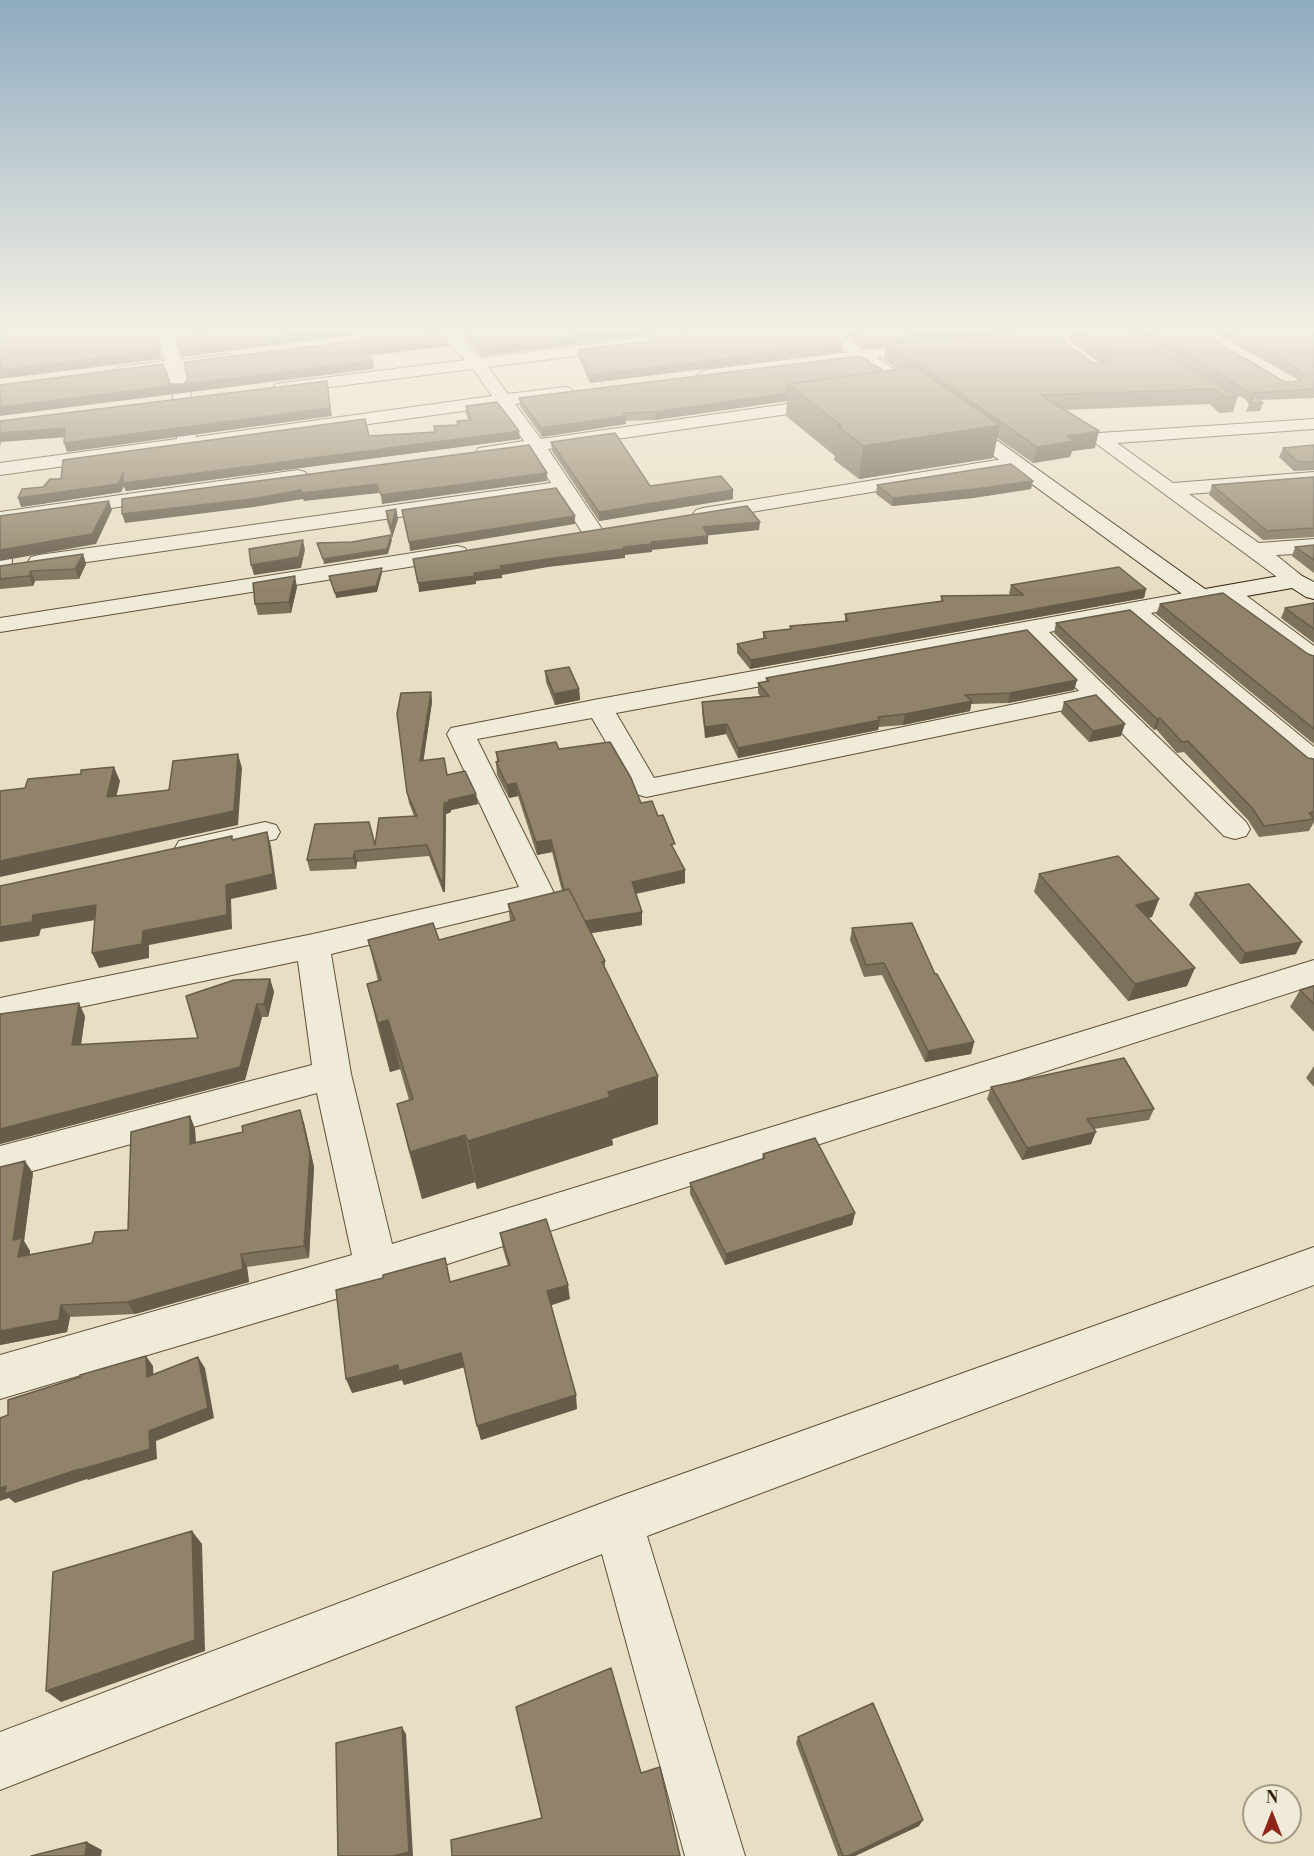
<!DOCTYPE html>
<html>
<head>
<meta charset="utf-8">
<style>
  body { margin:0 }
  #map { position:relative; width:1314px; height:1856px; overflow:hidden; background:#e8dec4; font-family:"Libre Bodoni",serif }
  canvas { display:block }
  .north { position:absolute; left:1242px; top:1784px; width:60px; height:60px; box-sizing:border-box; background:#f0ead9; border:2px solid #a49985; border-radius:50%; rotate:0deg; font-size:16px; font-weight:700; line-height:24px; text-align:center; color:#332008 }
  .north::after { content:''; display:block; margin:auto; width:21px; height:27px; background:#8f2418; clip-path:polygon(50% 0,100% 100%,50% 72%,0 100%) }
</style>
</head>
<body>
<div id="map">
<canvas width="1314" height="1856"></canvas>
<div class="north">N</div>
</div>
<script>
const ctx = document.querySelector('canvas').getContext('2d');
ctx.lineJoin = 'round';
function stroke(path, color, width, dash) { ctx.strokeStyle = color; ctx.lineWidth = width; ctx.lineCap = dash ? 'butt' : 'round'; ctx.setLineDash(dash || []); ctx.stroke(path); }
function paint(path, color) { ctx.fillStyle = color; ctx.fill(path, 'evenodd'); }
const street = new Path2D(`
  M156,330H172L181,360L228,354L236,359L228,364L184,369L190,389L196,437L492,396L473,369L282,393L276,392L273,388L276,384L282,383L465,360L438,330H455L481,358L654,336L677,330H705L702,333L654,346L488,367L508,394L564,387L570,388L573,392L570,396L515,404L541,439L829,398L835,399L838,403L835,407L829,408L548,449L604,532L601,537L593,538L585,537L558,494L39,569L31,567L28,562L31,557L39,555L551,483L531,451L486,458L479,456L476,452L479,448L524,441L499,406L0,475V463L177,439L172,389L167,371L118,377L110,372L118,367L165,361Z
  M360,330H376L384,340L382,343H370Z
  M1055,330H1140L1132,335L1011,343L1003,338L1011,333Z
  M930,342L938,347L936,350L705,380L697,375L705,370Z
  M1314,419V429L1117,443L1173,483L1314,472V484L1189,494L1259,543L1314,539V553L1276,555L1307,580L1304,585L1296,587L1288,585L1090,439L1092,435L1099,433Z
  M1015,457L1022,459L1025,463L1022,467L703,520L696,518L693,514L696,510L703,508Z
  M298,470L305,472L308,476L305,480L15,522L11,572L8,577L0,579V512Z
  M457,546L465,548L468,553L465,558L0,632V618Z
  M1228,586L1236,588L1314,646V666L1305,663L1220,598L1216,593L1220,588Z
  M1201,590L1209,592L1213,597L1209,602L1151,613L1314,747V769L1304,767L1127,618L1049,632L1246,822L1250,829L1246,836L1235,839L1224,836L1093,704L646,797L636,794L592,718L477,739L554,893L549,901L331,954L351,1074L392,1244L1314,960V985L376,1287L0,1399V1355L352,1255L317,1093L0,1180V1146L312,1065L298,961L0,1024V998L313,934L519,887L447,734L451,728L599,699ZM1025,637L1079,691L654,778L616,713Z
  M265,822L276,825L280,832L276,839L190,858L179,855L175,848L179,841Z
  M1314,1247V1285L647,1536L745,1856H685L602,1554L0,1790V1732L618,1497Z`);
const secondary = new Path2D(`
  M814,330H833L921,386L1205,589L1296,573L1314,582V599L1306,597L1292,588L1201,604L1193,602L909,394Z`);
const wall = new Path2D(`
  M458,330H667L654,334L482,356Z
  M838,330H1048L1093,363H1100L1069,341L1071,330H1127L1238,396L1233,412L1219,413L1210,404L1065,410L1095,448L1072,451L1070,457L1033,463L997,438L993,458L859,479L834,460L835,456L786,416L787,401L655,420L626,421V424L542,437L520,406L519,398L884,371L898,369L884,360L886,346L866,349Z
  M1138,330H1196L1285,382L1298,381L1297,379L1209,330H1314V398L1260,400L1263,403L1260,411L1246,412L1249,404L1246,400L1137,334Z
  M655,340L842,352L590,383L579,358L578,350Z
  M466,406L520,439L126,491L124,486L121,492L21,507L43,487L61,479L369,436L435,432L457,425V421L469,420L466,414Z
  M551,442L650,486L733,490V499L599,521L552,451Z
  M1314,445V470L1294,471L1279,457L1283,448Z
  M1314,477V537L1263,540L1209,495L1212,485Z
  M877,485L1031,489L973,498L892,506L876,494Z
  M396,509L398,519L392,538L387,521L386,511Z
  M1314,545V573L1292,556L1295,547Z
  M83,554L86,564L79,579L35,581L33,586L0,589V566Z
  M1011,585L1146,589L1144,598L750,669L737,653V644L763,639V632L790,629V626L845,621V614L941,601V596L1011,595L1009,594Z
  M297,587L291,613L258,615L255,604Z
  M1314,603V643L1281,618L1285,608Z
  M1160,604L1314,656V744L1156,614Z
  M1056,623L1308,758L1314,759V822L1309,831L1259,837L1248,820L1184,752L1177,753L1156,729L1154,730L1054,633Z
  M545,671L579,689L580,700L555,705L546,682Z
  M766,678L1077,680L1074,690L1008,703L971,704L970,711L903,725L879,727L878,730L738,758L726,734L705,738L702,712V702L760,696L758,693V683L766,681Z
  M431,692L432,702L423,761L447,775L478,804L451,810V812L446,814L445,892H443L429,856L357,862L356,869L310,871L307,860L375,845L414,816L409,803L407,793Z
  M1064,702L1121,736L1089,742L1061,713Z
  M559,749L641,803L658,816L675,851L685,883L636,894L642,925L591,933L605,961V970L658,1076V1124L612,1139L613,1145L477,1189L475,1182L422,1199L409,1152L397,1104L409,1100L400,1069L390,1072L379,1033L367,984L378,981L368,940H439L510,921L508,904L562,891L552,852L537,855L518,796L509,798L497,775L496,762H497L496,752Z
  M1039,874L1159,899L1152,917L1148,918L1187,986L1128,1001L1034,892Z
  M1195,893L1296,954L1240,964L1189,905Z
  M852,928L974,1042L971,1054L925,1062L882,975L864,977L850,940Z
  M270,979L274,992L268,1017H262L245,1080L0,1144L85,1016L81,1045L198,1038Z
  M1314,986V1032L1290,1007L1300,990Z
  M1314,1066V1087L1306,1078Z
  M991,1087L1154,1109L1149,1120L1094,1129L1091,1144L1022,1160L987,1099Z
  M190,1116L195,1129L196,1142L304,1123L314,1167L309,1258L247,1267L249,1282L135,1314L70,1317L67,1332L0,1345V1167L33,1173L24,1241L30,1251V1255L92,1243L128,1230Z
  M763,1154L855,1213L852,1225L725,1265L690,1194V1183L762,1159Z
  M500,1233L570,1299L551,1305L577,1409L481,1440L464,1367L404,1385L402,1380L352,1393L450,1282L508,1266L503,1249Z
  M798,1737L919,1826L855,1856H838L796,1743Z`);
const shadedWall = new Path2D(`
  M329,330H393L182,357L180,349Z
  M619,330H667L654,334L482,356L481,348Z
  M963,330H1033L886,345V346L866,349L867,341Z
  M448,338L449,346L366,356L365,348Z
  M843,344L842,352L590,383V375Z
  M160,351L162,359L0,379V370Z
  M373,361L374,369L0,416V407Z
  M327,381L332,416L67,452L64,443Z
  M787,393V401L655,420V412Z
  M626,416V424L542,437L541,428Z
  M1000,425L993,458L859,479L863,446Z
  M65,428L68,437L1,442L0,447V433Z
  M519,431L520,439L126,491L124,486L121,492L21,507L18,498L123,473Z
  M1099,431L1095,448L1072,451L1070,457L1033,463L1037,447L1067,436Z
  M547,473V481L382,504L381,495Z
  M1033,481L1031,489L973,498L892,506L893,498Z
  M377,484L379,493L304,501L303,499L254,507L125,523L122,514L301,490Z
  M733,490V499L599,521V512Z
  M109,501L112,510L96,544L0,561V550Z
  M396,509L398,519L392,538L391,528Z
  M575,516V524L410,551L409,542Z
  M760,522L759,530L703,536V527Z
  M391,535L392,540L388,554L324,564L323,559Z
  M708,536V544L652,550V552L625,555V558L548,567L502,575V578L476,581V584L419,592L418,583L474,573L500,566L651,542Z
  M303,540L305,550L301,568L254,575L251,565Z
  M83,554L86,564L79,579L75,569Z
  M382,568V573L377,592L336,598L335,593Z
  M31,571L35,581L33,586L29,576Z
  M295,576L297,587L291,613L289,602Z
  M1146,589L1144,598L750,669L751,660Z
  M1077,680L1074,690L1008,703L1010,693Z
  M579,689L580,700L555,705L554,694Z
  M431,692L432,702L422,771L420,761Z
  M972,701L970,711L903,725L905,714Z
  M1160,718L1156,729L1154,730L1157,719Z
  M880,720L878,730L738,758V748Z
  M727,724L726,734L705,738V727Z
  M1125,724L1121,736L1089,742L1093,731Z
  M238,754L242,768L238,825L0,877V861L234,811Z
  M114,767L120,781L113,811L107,797Z
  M516,783L518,796L509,798L507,785Z
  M476,794L478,804L451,810V812L446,814L445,892H443L441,881L444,803L449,800Z
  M267,832L271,846L277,889L231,899L232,929L149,945V958L99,968L92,953L143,931L226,885Z
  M551,840L552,852L537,855L536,842Z
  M355,851L357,862L356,869L353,858Z
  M685,870V883L632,894V882Z
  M1159,899L1152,917L1129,922L1136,905Z
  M96,905L102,919L41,929L39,936L0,942V944V927L33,915Z
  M642,912V925L561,938L560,925Z
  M1302,942L1296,954L1240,964L1245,953Z
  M1195,968L1187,986L1128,1001L1135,984Z
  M270,979L274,992L268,1017L264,1004Z
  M79,1003L85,1016L79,1058L72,1045Z
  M257,1004L262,1017L245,1080L0,1144V1129L240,1067Z
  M388,1020L400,1069L390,1072L378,1023Z
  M974,1042L971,1054L925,1062L928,1051Z
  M658,1076V1124L612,1139L613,1145L477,1189L468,1141L608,1092Z
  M300,1110L304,1123L314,1167L309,1258L304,1246Z
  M190,1116L195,1129L196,1156L190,1144Z
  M1096,1132L1091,1144L1022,1160L1027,1148Z
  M465,1135L475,1182L422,1199L410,1152Z
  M25,1161L33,1173L24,1241L30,1251L27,1269L18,1257L13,1240Z
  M855,1213L852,1225L725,1265L726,1254Z
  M241,1254L247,1267L249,1282L135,1314L127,1302Z
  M568,1285L570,1299L549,1306L547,1291Z
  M61,1305L70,1317L67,1332L0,1345V1331Z
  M461,1353L465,1367L404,1385L402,1380L352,1393L346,1379L398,1365Z
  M146,1356L153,1366L154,1387L147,1377Z
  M198,1357L205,1368L214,1418L156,1441L157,1459L88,1480L87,1479L15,1503L9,1498L0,1501V1488L149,1431Z
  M576,1395L577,1409L481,1440L477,1426Z
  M192,1531L202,1544L205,1651L61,1702L46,1691Z
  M402,1727L406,1734L413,1856H393Z
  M923,1820L919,1826L855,1856H848Z
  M87,1842L102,1850L101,1856H85Z`);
const building = new Path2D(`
  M0,330H154L160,351L0,370Z
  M215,330H329L180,349L176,335Z
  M464,330H619L481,348Z
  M692,330H823L843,344L590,375L578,350L655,340Z
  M851,330H963L867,341Z
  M1030,330H1048L1093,363H1107L1111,358L1108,351L1078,330H1127L1238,396L1225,397L1215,389L1041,395L1099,431L1067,436L1074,441L1037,447L925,369L886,345Z
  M1146,330H1196L1285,382L1300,381L1303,376L1300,370L1226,330H1314V389L1252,393L1263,403H1249L1253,398L1249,392Z
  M441,331L448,338L365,348L373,361L0,407V385L163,364L170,384H184L189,377L184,362Z
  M860,356L884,371L788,384L787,393L655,412L623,413L626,416L541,428L519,398Z
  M915,367L1000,425L863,446L838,426H842L788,384Z
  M327,381L330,408L64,443L65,428L0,433V421Z
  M497,402L519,431L123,483V473L118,484L18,498L22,489L43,487L50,479H61L63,460L365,419L369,436L435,432L434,426L458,425L457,421L471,420L466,406Z
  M615,433L650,486L721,476L733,490L599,512L551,442Z
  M529,445L547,473L381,495L377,484L302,493L301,490L252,499L122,514V499Z
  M1314,445V462H1298L1283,448Z
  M1011,464L1033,481L975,489L893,498L877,485Z
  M1314,477V528L1267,531L1212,485Z
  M556,488L575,516L409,542L402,510Z
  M109,501L92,534L0,550V516Z
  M747,506L760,522L703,527L708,536L651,542L652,544L623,547L624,549L547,559L500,566L501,569L474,573L475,576L418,583L413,559Z
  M396,509L391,528L386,511Z
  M391,535L387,549L323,559L317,543L352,542Z
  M303,540L299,557L251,565L249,549Z
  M1314,545V560L1295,547Z
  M83,554L75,569L31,571L29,576L0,579V566Z
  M1119,567L1146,589L751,660L737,644L766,638L763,632L791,629L790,626L848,621L845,614L943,601L941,596L1024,595L1011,585Z
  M382,568L376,586L335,593L329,576Z
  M295,576L289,602L255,604L253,583Z
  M1223,593L1308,654L1314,656V729L1160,604Z
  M1314,603V629L1285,608Z
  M1130,610L1308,758L1314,759V812L1309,813L1314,819L1264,826L1253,809L1188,741L1182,742L1160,718L1157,719L1056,623Z
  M1027,630L1077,680L1010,693L965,695L972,701L905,714L878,717L880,720L738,748L727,724L705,727L702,702L769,696L758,683L769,681L766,678Z
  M569,667L579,689L554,694L545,671Z
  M431,692L420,761L444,758L447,775L465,771L476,794L449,800V802L444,803L443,881H441L427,845L355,851L353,858L307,860L315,824L369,822L375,845L379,818L417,816L407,793L397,714L401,693Z
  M1096,695L1125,724L1093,731L1064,702Z
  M556,742L559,749L610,742L631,778L641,803L652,801L658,816L663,815L675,844H671L685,870L632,882L642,912L585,921L569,889L564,890L551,840L536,842L516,783L507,785L496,762L499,761L496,752Z
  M238,754L234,811L0,861V791L25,788L28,779L81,774V770L114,767L107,797L169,790L173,761Z
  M267,832L273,874L226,885L227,915L143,931L142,944L92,953L96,905L33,915L32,922L0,927V886L232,836V840Z
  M1118,856L1159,899L1136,905L1195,968L1135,984L1039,874Z
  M1249,884L1302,942L1245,953L1195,893Z
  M569,889L605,961L602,962L658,1076L608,1092L610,1097L468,1141L465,1135L410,1152L397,1104L413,1099L388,1020L378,1023L367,984L381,980L368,940L433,923L439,940L515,920L508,904Z
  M912,923L935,974H937L974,1042L928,1051L884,963L866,965L852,928Z
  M270,979L264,1004H257L240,1067L0,1129V1014L79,1003L72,1045L198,1038L186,996L234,980Z
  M1314,986V1004L1300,990Z
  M1124,1058L1154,1109L1087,1119L1096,1132L1027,1148L991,1087Z
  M300,1110L310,1154L304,1246L241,1254L243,1269L127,1302L61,1305L59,1320L0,1331V1167L25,1161L13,1240L22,1238L18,1257L92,1243L95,1232L128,1230L131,1132L190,1116V1144L243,1132L242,1126Z
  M815,1138L855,1213L726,1254L690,1183L765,1158L763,1154Z
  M546,1219L568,1285L547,1291L576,1395L477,1426L461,1353L399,1371L398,1365L346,1379L336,1290L383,1278V1275L445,1258L450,1282L510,1265L500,1233Z
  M146,1356L147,1377L198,1357L208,1408L149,1431L150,1449L79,1470V1469L5,1494L6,1486L0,1488V1418L8,1415V1400L80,1377V1375Z
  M192,1531L195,1640L46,1691L53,1572Z
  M611,1668L641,1773L660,1767L680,1856H452L451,1840L542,1818L516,1707Z
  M873,1703L923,1820L848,1856H843L798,1737Z
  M402,1727L409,1852L393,1856H338L336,1743Z
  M87,1842L85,1856H31Z`);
stroke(street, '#605037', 2);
stroke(secondary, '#332008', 2);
paint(street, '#f0ead9');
paint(secondary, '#f0ead9');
paint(wall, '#7d715b');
paint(shadedWall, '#665c4a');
paint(building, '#91836a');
stroke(building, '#665c4a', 1.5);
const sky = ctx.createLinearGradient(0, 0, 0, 590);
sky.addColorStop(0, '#8fabc0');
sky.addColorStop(0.56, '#f5f0e4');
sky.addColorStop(1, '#f5f0e400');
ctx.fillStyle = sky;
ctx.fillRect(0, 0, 1314, 590);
</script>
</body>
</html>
